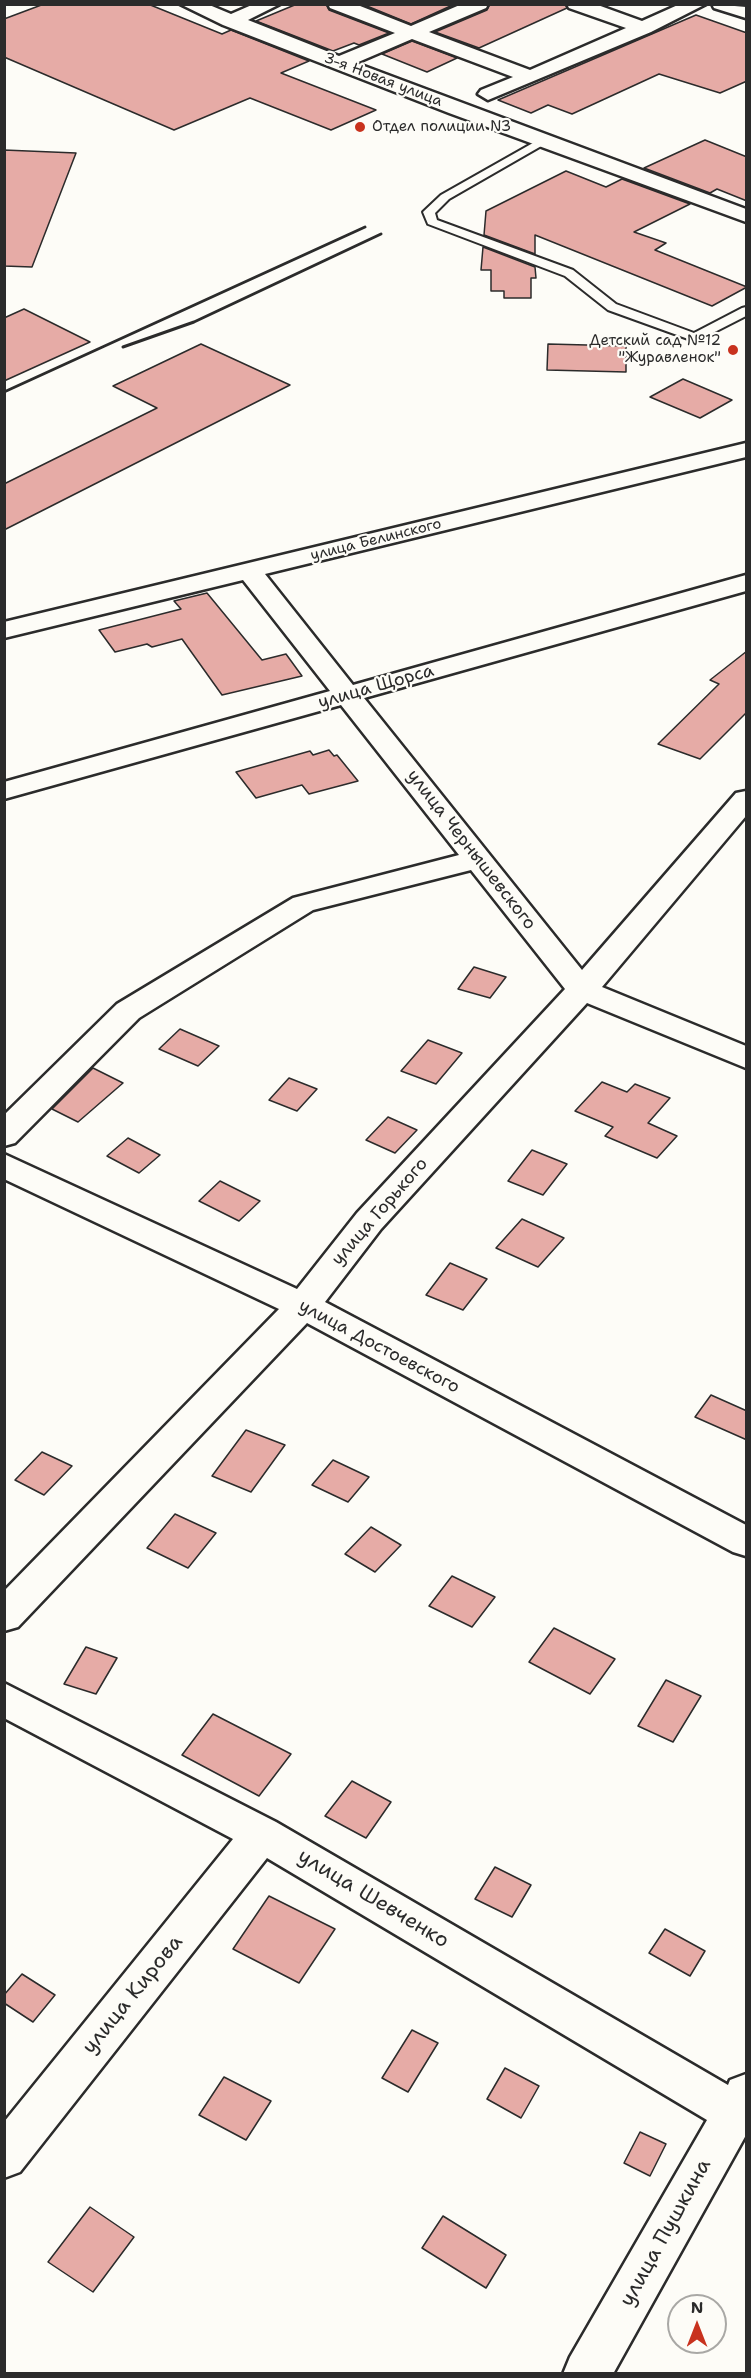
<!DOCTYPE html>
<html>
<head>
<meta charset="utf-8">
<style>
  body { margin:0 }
  #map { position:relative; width:751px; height:2378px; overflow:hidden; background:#fdfcf7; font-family:"Shantell Sans",sans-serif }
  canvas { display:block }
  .frame { position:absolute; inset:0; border:6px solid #2b2b2b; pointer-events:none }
  .north { position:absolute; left:667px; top:2294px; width:60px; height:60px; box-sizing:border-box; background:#fdfcf7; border:2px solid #a9a8a5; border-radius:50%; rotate:0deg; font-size:16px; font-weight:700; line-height:24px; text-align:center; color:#2b2b2b }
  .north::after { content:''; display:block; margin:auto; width:21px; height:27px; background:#c8321e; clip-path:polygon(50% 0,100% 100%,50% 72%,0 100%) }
</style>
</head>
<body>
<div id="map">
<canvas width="751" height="2378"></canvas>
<div class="frame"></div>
<div class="north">N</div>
</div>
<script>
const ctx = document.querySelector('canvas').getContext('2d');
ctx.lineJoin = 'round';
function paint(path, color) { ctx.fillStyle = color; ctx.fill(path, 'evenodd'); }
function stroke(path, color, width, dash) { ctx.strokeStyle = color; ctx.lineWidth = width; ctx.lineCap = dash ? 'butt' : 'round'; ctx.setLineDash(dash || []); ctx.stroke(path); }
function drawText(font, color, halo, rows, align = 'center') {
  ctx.font = font + ' "Shantell Sans",sans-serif'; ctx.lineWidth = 4.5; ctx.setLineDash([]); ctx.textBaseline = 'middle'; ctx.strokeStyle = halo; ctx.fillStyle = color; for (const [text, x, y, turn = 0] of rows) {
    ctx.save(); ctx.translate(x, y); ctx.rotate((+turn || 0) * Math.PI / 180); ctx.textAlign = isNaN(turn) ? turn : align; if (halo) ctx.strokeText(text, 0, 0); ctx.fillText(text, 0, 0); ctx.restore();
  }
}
const building = new Path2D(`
  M44,4H148L222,34L231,30L309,61L281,73L376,110L331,130L250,98L174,130L4,57V19Z
  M297,4H326L329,10L389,33L359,45L354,43L333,51L256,21Z
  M362,4H455L411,24Z
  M490,4H565L567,8L479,48L435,32L487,10Z
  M696,15L747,33V81L720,93L659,74L572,114L548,105L531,113L498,100Z
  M412,41L457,58L427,72L382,54Z
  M705,140L747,157V201L717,189L710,193L644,168Z
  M4,150L76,153L32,267L4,266Z
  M566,171L606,187L622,179L690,204L634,232L666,243L655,250L747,287L712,306L535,235V254L484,235L486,211Z
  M483,247L535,267L536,278H531V298H504V291H491V270H481Z
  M24,309L90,342L4,381V318Z
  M201,344L290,385L4,530V484L157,408L113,386Z
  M548,344L626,346V372L547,370Z
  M683,379L732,400L700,418L650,397Z
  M207,593L262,660L286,654L302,676L222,695L182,639L152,647L147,644L115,652L99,630L181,609L174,601Z
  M747,651V712L700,759L658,744L719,684L710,680Z
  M329,750L334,756L337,755L358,781L309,794L302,785L256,798L236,772L310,751L313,755Z
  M474,967L506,977L490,998L458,989Z
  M180,1029L219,1046L198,1066L159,1049Z
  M428,1040L462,1053L436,1084L401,1071Z
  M93,1068L123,1083L78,1122L52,1109Z
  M289,1078L317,1089L297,1111L269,1100Z
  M602,1082L627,1092L635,1084L670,1098L648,1123L677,1136L657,1158L605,1136L613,1127L575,1111Z
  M388,1117L417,1130L395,1153L366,1140Z
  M128,1138L160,1155L139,1173L107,1156Z
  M532,1150L567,1164L543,1195L508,1181Z
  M220,1181L260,1201L239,1221L199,1201Z
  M522,1219L564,1238L538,1267L496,1248Z
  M450,1263L487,1279L463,1310L426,1295Z
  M711,1395L747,1411V1440L695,1417Z
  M246,1430L285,1445L251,1492L212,1476Z
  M42,1452L72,1466L44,1495L15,1480Z
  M333,1460L369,1477L348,1502L312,1485Z
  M175,1514L216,1533L188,1568L147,1548Z
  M371,1527L401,1545L375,1572L345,1554Z
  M452,1576L495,1597L472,1627L429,1606Z
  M554,1628L615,1659L590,1694L529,1662Z
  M86,1647L117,1658L96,1694L64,1684Z
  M666,1680L701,1696L673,1742L638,1726Z
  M213,1714L291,1754L259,1796L182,1755Z
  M352,1781L391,1802L366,1838L325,1816Z
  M495,1867L531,1885L512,1917L475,1899Z
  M269,1896L335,1929L299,1983L233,1949Z
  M665,1929L705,1951L690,1976L649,1953Z
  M22,1974L55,1995L33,2022L4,2003V1995Z
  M412,2030L438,2043L408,2092L382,2078Z
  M505,2068L539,2086L521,2118L487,2099Z
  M224,2077L271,2101L246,2140L199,2115Z
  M640,2132L666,2144L650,2176L624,2163Z
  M90,2207L134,2237L93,2292L48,2262Z
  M443,2216L506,2255L486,2288L422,2248Z`);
const lane = new Path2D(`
  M540,139L550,141L449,199L435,213L437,220L573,270L616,304L694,333L742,308L746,307V316L699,340H691L608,310L565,276L428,224L423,212L441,195Z`);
const street = new Path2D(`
  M180,4H207L231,14L254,4H280L248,20L339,56L395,33L330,8L328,4H355L411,26L462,4H488L486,8L429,32L530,70L626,28L569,8L567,4H595L642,21L680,4H706L651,32L488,100L478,94L481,90L513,77L412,39L356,63L746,209V222L449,113L223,25Z
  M712,4L746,7V18L714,8Z
  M746,443V457L265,574L353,685L746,575V591L364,698L582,970L736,793L746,791V816L602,987L746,1046V1068L587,1003L381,1229L325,1302L746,1525V1556L733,1552L307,1323L18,1627L4,1631V1591L279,1309L4,1179V1154L297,1289L357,1213L565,989L471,870L313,910L139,1018L15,1143L4,1146V1115L117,1004L293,898L459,855L341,705L4,799V782L330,691L243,580L4,638V622Z
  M4,1683L276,1822L728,2085L730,2080L746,2074V2135L613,2374H563L570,2357L707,2120L267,1858L20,2172L4,2178V2122L233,1839L4,1718Z`);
const rail = new Path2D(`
  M123,347L194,322L381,234
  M4,392L365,227`);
const markers = [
  [360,127,6,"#c8321e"],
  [733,350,6,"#c8321e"]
];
const farStreetnames = [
  ["3-я Новая улица",383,80,21],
  ["улица Белинского",376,540,-14]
];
const farPoinames = [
  ["Отдел полиции N3",372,127],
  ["Детский сад №12",721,341,"right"],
  ["\"Журавленок\"",721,358,"right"]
];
const streetNames = [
  ["улица Щорса",376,687,-16],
  ["улица Чернышевского",471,850,52],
  ["улица Горького",380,1212,-49],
  ["улица Достоевского",379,1347,28]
];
const nearStreetnames = [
  ["улица Шевченко",373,1899,31],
  ["улица Кирова",133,1995,-51],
  ["улица Пушкина",666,2233,-61]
];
paint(building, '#e6aba6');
stroke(building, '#2b2b2b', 1.5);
stroke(lane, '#2b2b2b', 4);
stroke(street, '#2b2b2b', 5);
paint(lane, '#fdfcf7');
paint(street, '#fdfcf7');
stroke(rail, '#2b2b2b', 3);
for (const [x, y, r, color] of markers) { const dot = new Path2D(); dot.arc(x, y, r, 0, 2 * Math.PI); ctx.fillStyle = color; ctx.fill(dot); stroke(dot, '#fdfcf7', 2); }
drawText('15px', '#2b2b2b', '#fdfcf7', farStreetnames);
drawText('15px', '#2b2b2b', '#fdfcf7', farPoinames, 'left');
drawText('18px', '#2b2b2b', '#fdfcf7', streetNames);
drawText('21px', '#2b2b2b', '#fdfcf7', nearStreetnames);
</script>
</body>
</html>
